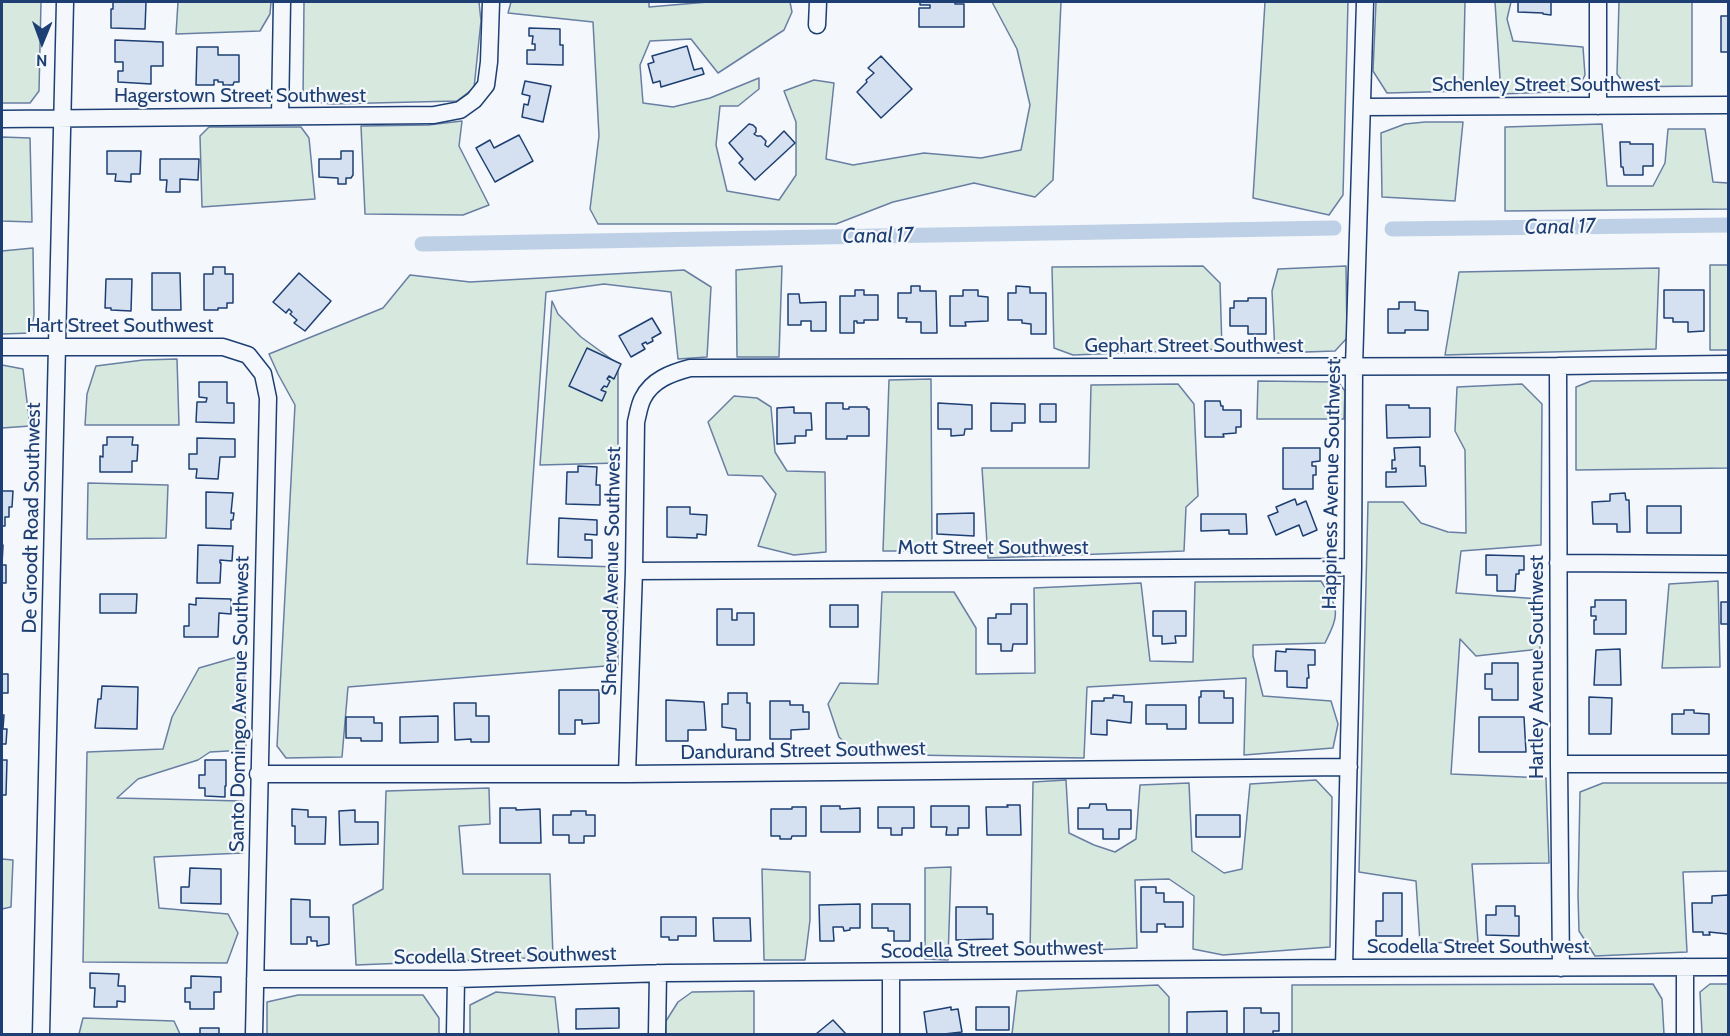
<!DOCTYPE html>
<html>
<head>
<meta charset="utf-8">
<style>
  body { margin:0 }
  #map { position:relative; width:1730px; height:1036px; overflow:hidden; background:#f4f7fb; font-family:Cabin,sans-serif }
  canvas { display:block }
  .frame { position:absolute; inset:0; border:3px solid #1d3f73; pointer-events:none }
  .north { position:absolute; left:12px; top:12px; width:60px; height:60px; -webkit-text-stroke:4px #f4f7fb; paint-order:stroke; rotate:181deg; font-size:16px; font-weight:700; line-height:24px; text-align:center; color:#1d3f73 }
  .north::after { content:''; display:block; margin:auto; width:21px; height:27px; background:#1d3f73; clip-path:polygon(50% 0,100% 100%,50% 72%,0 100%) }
</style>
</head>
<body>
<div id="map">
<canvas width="1730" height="1036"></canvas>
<div class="frame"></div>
<div class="north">N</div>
</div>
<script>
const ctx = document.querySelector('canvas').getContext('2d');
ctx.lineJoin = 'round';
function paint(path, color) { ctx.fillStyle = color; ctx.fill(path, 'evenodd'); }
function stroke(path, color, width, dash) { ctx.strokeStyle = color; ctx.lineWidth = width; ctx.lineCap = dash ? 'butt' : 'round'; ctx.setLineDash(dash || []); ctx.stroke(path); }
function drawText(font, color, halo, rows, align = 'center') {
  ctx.font = font + ' Cabin,sans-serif'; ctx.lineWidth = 4.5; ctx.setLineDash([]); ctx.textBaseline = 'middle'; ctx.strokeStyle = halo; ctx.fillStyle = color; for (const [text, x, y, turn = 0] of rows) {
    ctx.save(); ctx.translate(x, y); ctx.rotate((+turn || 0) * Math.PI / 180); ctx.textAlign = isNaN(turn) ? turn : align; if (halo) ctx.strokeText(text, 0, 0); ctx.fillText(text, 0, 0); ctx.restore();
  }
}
const green = new Path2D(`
  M2,2H41L39,91L30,103H2Z
  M178,2H271L270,14L260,31L176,34Z
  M304,2H479L481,21L474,88L457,101L331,104L303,100Z
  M511,2H649V7L708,2H790L792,12L784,30L718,73L691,39L650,41L640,65L643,103L673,107L710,98L759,78V89L738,106H720L716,145L727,191L779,200L796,175V122L784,91L814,80L834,83L826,159L853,165L924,153L981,158L1021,150L1030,105L1017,49L992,2H1061L1053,180L1035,197L974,183L893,202L836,224H598L590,209L599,136L593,22L508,13Z
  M1265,2H1348L1343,195L1329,215L1253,198Z
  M1376,2H1465L1463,91L1387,93L1373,71Z
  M1495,2H1511L1507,19L1513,41L1583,47L1585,75L1577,91L1501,94Z
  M1619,2H1692V86L1627,87L1617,74Z
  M462,121L459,146L489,205L463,215L365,214L361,126L428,125Z
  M1425,122H1463L1455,201L1382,197L1381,133L1405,124Z
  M1602,124L1607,186H1653L1665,163L1668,129H1705L1713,182L1728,183V209L1505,211V127Z
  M209,127H301L309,138L315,199L202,207L200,136Z
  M2,137L30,138L32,222L2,221Z
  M33,248L34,315L31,333L2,334V251Z
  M1710,265H1728V350H1710Z
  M782,266L779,357H737L736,270Z
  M1203,266L1220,283L1222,349L1073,355L1054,348L1052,267Z
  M1346,266L1347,338L1335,351L1275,353L1272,291L1278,269Z
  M1659,268L1656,349L1445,355L1459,272Z
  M684,270L711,287L707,357L678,359L671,292L604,284L546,292L527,564L617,567L618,665L348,687L342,757L286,758L277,746L295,405L278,374L269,354L383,308L410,275L470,282Z
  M552,301L558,314L581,337L618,364V463L540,465Z
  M177,359L179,425H85L87,394L96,366L143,360Z
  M2,365L23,369L30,426L2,428Z
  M931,379L932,551H883L889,380Z
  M1728,380V468L1576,470V387L1591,381Z
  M1258,381L1338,382L1345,391L1344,419H1257Z
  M1178,384L1194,404L1198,496L1186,507L1184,551L988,558L982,468H1089L1091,385Z
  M1522,384L1542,404L1541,545L1461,551L1456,593L1540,599V649L1476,656L1460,639L1451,774L1546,778L1549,863L1472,864L1478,942L1420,943L1416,881L1359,872L1368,502H1403L1421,523L1448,532L1466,533L1465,450L1455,431L1457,387Z
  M734,396L757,398L771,407L775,452L787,471L825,472L826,552L794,555L758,546L776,494L762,476L728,475L708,422Z
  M88,483L168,485L166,538L87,539Z
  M1321,581C1339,609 1340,613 1325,643L1253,645V656L1263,696L1331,701L1338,724L1333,748L1244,755L1246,678L1087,687L1084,758L856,754L839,737L828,704L840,683L878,684L882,592H954L976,628V674L1035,673L1034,588L1141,583L1150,661L1193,662L1195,582Z
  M1718,581L1720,667L1662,668L1669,584Z
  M244,655L246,750L210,752L198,760L138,779L117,798L242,801L243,853L154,857L159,908L228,914L238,933L227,963L83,962L87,752L163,749L172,717L199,668Z
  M1066,780L1069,833L1094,845L1115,852L1136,839L1140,785L1189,783L1192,851L1224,873L1242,869L1250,784L1316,780L1332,797L1330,947L1223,955L1193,949L1194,896L1169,879L1135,880L1137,948L1030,953L1033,782Z
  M1603,783H1728V871L1683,872L1687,952L1595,956L1579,931L1578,895L1580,792Z
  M489,788L490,824L459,826L463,874H550L553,957L356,965L353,905L383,889L386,791Z
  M2,859L13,860L11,907L2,909Z
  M951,867L948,960L925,959V868Z
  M762,869L810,872V920L805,960H764Z
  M1653,984L1662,999L1664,1034H1292V985Z
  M1710,984H1728V1034H1702L1700,992Z
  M1158,985L1169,997V1034H1012L1017,991Z
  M754,991V1034H666V1021L678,1002L692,992Z
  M496,992L555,997L559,1034H470V1005Z
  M298,995H423L439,1018V1034H267V1002Z
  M83,1018L174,1021L180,1034H79Z`);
const canal = new Path2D(`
  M1392,229L1728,225
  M422,244L1334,228`);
const building = new Path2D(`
  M113,2H146L145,29L111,28V9H113Z
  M920,2H955V4H964V27H919V8H930V5H920Z
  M1518,2H1551V15L1543,14V13L1518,12Z
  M1721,16H1728V52H1721Z
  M529,28L560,29V45H563V65L527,64V50H535V44H532L533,36H529Z
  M115,40L163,42V66H151V84L118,82V71H123V62H115Z
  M687,46L694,70L702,68L704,74L661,87L660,81L653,83L648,64L654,62L652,56Z
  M197,47H218V55H239V82H234L233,85H223V82H218V80H214V85H196Z
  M881,56L912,89L881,118L857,92L867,82L866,80L874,73L868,68Z
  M525,81L551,86L543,122L522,117L524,104L528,105L530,96L522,94Z
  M749,124L753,125L756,128V132L754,134L757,136H761L766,141L765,145L768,147L784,131L795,143L755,180L739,163L743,159L729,143Z
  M519,135L533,161L495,182L476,148L490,140L494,148Z
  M1620,142H1630V144H1653V166H1643V175H1624L1623,167H1621Z
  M107,151H141L140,174H131V182L115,181L116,174H107Z
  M341,151H353V175L351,178H346V184H338V178L319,177V159H341Z
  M160,159H199L198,180L180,179V192H166L167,180H160Z
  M213,267H225V274H233V303H227V308H218V310H204V274H213Z
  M152,273H180L181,310H152Z
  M299,273L331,301L305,331L294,323L297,320L290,314L292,312L289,309L286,313L273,302Z
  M106,279H132L131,311L111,310V308H105Z
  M911,286H920V291H936L937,333H921V322H906L907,318H898V293H911Z
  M1016,286L1030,287V293H1046V334H1031V324L1022,323V320H1008V293H1016Z
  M855,290H864V295H878V320H864V323H857V321H854V333H840V296H855Z
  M963,290H978V296L988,297V321L965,322L966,326H950V296H963Z
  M1664,290H1704V331L1688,332V322H1673V318H1664Z
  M788,294H799L800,303L826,302V331H811V321H801V325H788Z
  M1248,298H1266V334H1248V326H1230V308H1234V301H1248Z
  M1399,302H1415V310L1428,311V330H1405V333H1388V309H1399Z
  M652,318L661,333L652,338L653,341L647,344L646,342L642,344L645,349L631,357L619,336Z
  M587,348L621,364L614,379L609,376L607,379L610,381L607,387L604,386L601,390L606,392L602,401L569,386Z
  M199,382H227V403H234V423L196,422L197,402H206L207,398L199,397Z
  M1205,401H1220L1221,406H1223V410H1241V427H1236V433L1223,434L1224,437H1205Z
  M826,403H843V409H849V407H867V409H869V436H847V439H826Z
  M938,403L972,405V429H965L964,435L951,436V429H938Z
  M991,403L1025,404V423H1012V431H991Z
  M1040,404H1056V422H1040Z
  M1386,405H1409V408H1430V437L1387,438Z
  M794,407V413H811L812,430H806V436H795V443L777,444V408Z
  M107,437H133L132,445H138L137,461H132V472H100V456L103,457V445H107Z
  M197,438L235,439V457H220L218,479L196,478L197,469H189V454H197Z
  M1420,447V466H1425L1426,486L1386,487V472H1396V468L1392,469V460H1395L1394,448Z
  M1283,448H1320V461L1312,462V466H1316V475H1313V489H1283Z
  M578,466L597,467L596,485H600V505L566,504L567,472H578Z
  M2,491H13L12,507H9V517H5V526H2Z
  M206,492L233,493L231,513H234L233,520H231V529L206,528Z
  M1625,493L1626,500H1629L1630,532H1617V524H1593L1592,502L1610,501V494Z
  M1295,499L1297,505L1306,501L1317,530L1303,536L1299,525L1276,535L1268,516L1278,512L1276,507Z
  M1647,506H1681V533H1647Z
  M667,507H690V514L707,515L706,535L697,534V538L667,537Z
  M974,513V536L937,534V514Z
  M1201,514H1246L1247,534H1229V530L1201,531Z
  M559,518L597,520V535L585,534V540H592V558L558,557Z
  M2,545H3L2,565H6V583H2Z
  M198,545L233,546L232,561L220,560V563H221L220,583H197Z
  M1486,555L1524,556V570H1519V574H1516L1515,591H1497V575H1486Z
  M100,594H137L136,613H100Z
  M196,598L231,599V614L219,613L218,637H184V626H189V604L196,605Z
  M1595,600H1626V634H1594V620H1596V616H1591V607H1595Z
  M1721,602H1728V624H1721Z
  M1011,604H1027V644H1013L1012,651H1001V644H988V618H996V614H1011Z
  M830,605H858V627H830Z
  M717,609H732V620H737V613H754V645H717Z
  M1153,611H1186V636H1175L1176,643L1162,644V636H1153Z
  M1286,649L1315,650V665H1308L1309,678H1307V688L1287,687V671H1275L1276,651L1286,652Z
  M1620,649L1621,685H1594L1596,650Z
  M1492,663H1518V700H1492V689H1485V674H1492Z
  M2,674H8V693H2Z
  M102,686L138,687L137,729L95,728L98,699H101Z
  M559,690H599V723L582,724V720H575V734H559Z
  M1201,691H1224V698H1233V723H1199V697H1201Z
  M728,693H747V703H750V740H736V729L722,727V704H728Z
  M1113,695L1124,696V702H1132L1131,723L1107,720V735L1091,734L1092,701H1104V698H1113Z
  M1589,697L1612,698L1611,734H1589Z
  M666,700L704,702L706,730H688V741H666Z
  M770,701H790V705H803V712H809V729L791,730V739H770Z
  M454,703H476V716H489V742H471V739L455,740Z
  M1146,705H1186V729H1167V724H1146Z
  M1684,710H1694V713L1709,714V734H1672V714H1684Z
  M2,715H4L3,729H7L6,744H2Z
  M438,716V742L400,743V717Z
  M346,717H374V723H382V741H361V738H346Z
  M1479,717H1524L1526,752H1479Z
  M2,760H7L6,795H2Z
  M205,760H226V786H225V797L205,796V788H199V775H205Z
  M1090,804H1106L1107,810H1131V829H1119V839H1103V829H1078V808H1089Z
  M1007,805H1020L1021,835H987L986,807H1008Z
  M821,806H840V809L860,808V832H821Z
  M931,806H969V828H958V835H946L947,827H931Z
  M792,807H806V836H792L791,839H780V836H771V809H792Z
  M878,807H914V828H902V835H891V828H878Z
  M500,808H516V810L540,809L541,843H500Z
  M292,809L308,810V817H326L325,844H295V826H292Z
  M355,810V822H378V844L340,845L339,811Z
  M571,811H586V815H595V836H584V843H569V835H553V815H571Z
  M1196,815H1240V837H1196Z
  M190,868L221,869V904L181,903V887H189Z
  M1141,887H1156V893H1164V902H1183V927H1165V924H1157V932H1141Z
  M1383,893H1402V936H1376V921H1383Z
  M1728,895V934L1709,932L1710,935H1703V932H1693L1692,903H1712V896Z
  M291,899L310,900V917H329V944L317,946V941H311V937H307V944H291Z
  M860,904V928H850V930L844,931L843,927H833L834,941H820L819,905Z
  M872,904H910V941H894V931H888V928H872Z
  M1496,906H1515V916H1519V936L1486,935V915H1496Z
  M956,907H987V914H993V939L956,940Z
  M661,917H696V936H678V940H669V937H661Z
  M713,918H750L751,941H714Z
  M90,973L119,974L118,986H125V1002L117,1001V1007H94L95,988H90Z
  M191,976L221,977V992H214V1009H190V1002H185V988H191Z
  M951,1007V1010L958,1009L962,1032L944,1034H927L924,1012Z
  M976,1007H1009V1030H976Z
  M619,1008V1028L576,1029V1009Z
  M1244,1008H1261V1013H1279V1031H1273V1034H1244Z
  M1227,1011V1034H1187V1012Z
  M833,1020L846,1034H816Z
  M200,1028H219V1034H200Z`);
const minor = new Path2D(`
  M1598,2V106
  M817,25L818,2
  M1363,107L1728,105
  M280,116L282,2
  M2,119L434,115L460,110L474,100L486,85L489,62L491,2
  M2,347H223L248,355L263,374L268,398L254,1034
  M1558,366L1559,764L1561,968
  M1558,563L1728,564
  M634,571L1353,567
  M1559,764H1728
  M258,774H627L1349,767
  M627,774L634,571L636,422C638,415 639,405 643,398C652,380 671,373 690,368L1558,366L1728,364
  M1344,968L1353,567L1354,367L1365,2
  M255,979H456L667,973L1344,968L1728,967
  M41,1034L65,2
  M455,1034L456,979
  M657,1034L658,973
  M891,1034V972
  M1685,1034V967`);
const streetNames = [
  ["Schenley Street Southwest",1546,85],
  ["Hagerstown Street Southwest",240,96],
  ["Hart Street Southwest",120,326],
  ["Gephart Street Southwest",1194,346],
  ["Happiness Avenue Southwest",1332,484,-89],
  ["De Groodt Road Southwest",32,518,-89],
  ["Mott Street Southwest",993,548],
  ["Sherwood Avenue Southwest",612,571,-89],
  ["Hartley Avenue Southwest",1537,667,-90],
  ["Santo Domingo Avenue Southwest",240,704,-89],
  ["Dandurand Street Southwest",803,751,-1],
  ["Scodella Street Southwest",1478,947],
  ["Scodella Street Southwest",992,950,-1],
  ["Scodella Street Southwest",505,956,-1]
];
const waterNames = [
  ["Canal 17",1560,227,-1],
  ["Canal 17",878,236,-1]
];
paint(green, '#d7e8df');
stroke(green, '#687fa3', 1.5);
stroke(canal, '#bed0e5', 15);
paint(building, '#d5e0f0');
stroke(building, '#1d3f73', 1.5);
stroke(minor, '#1d3f73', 19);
stroke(minor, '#f4f7fb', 16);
drawText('20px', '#1d3f73', '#f4f7fb', streetNames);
drawText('italic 21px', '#1d3f73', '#f4f7fb', waterNames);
</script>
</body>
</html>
